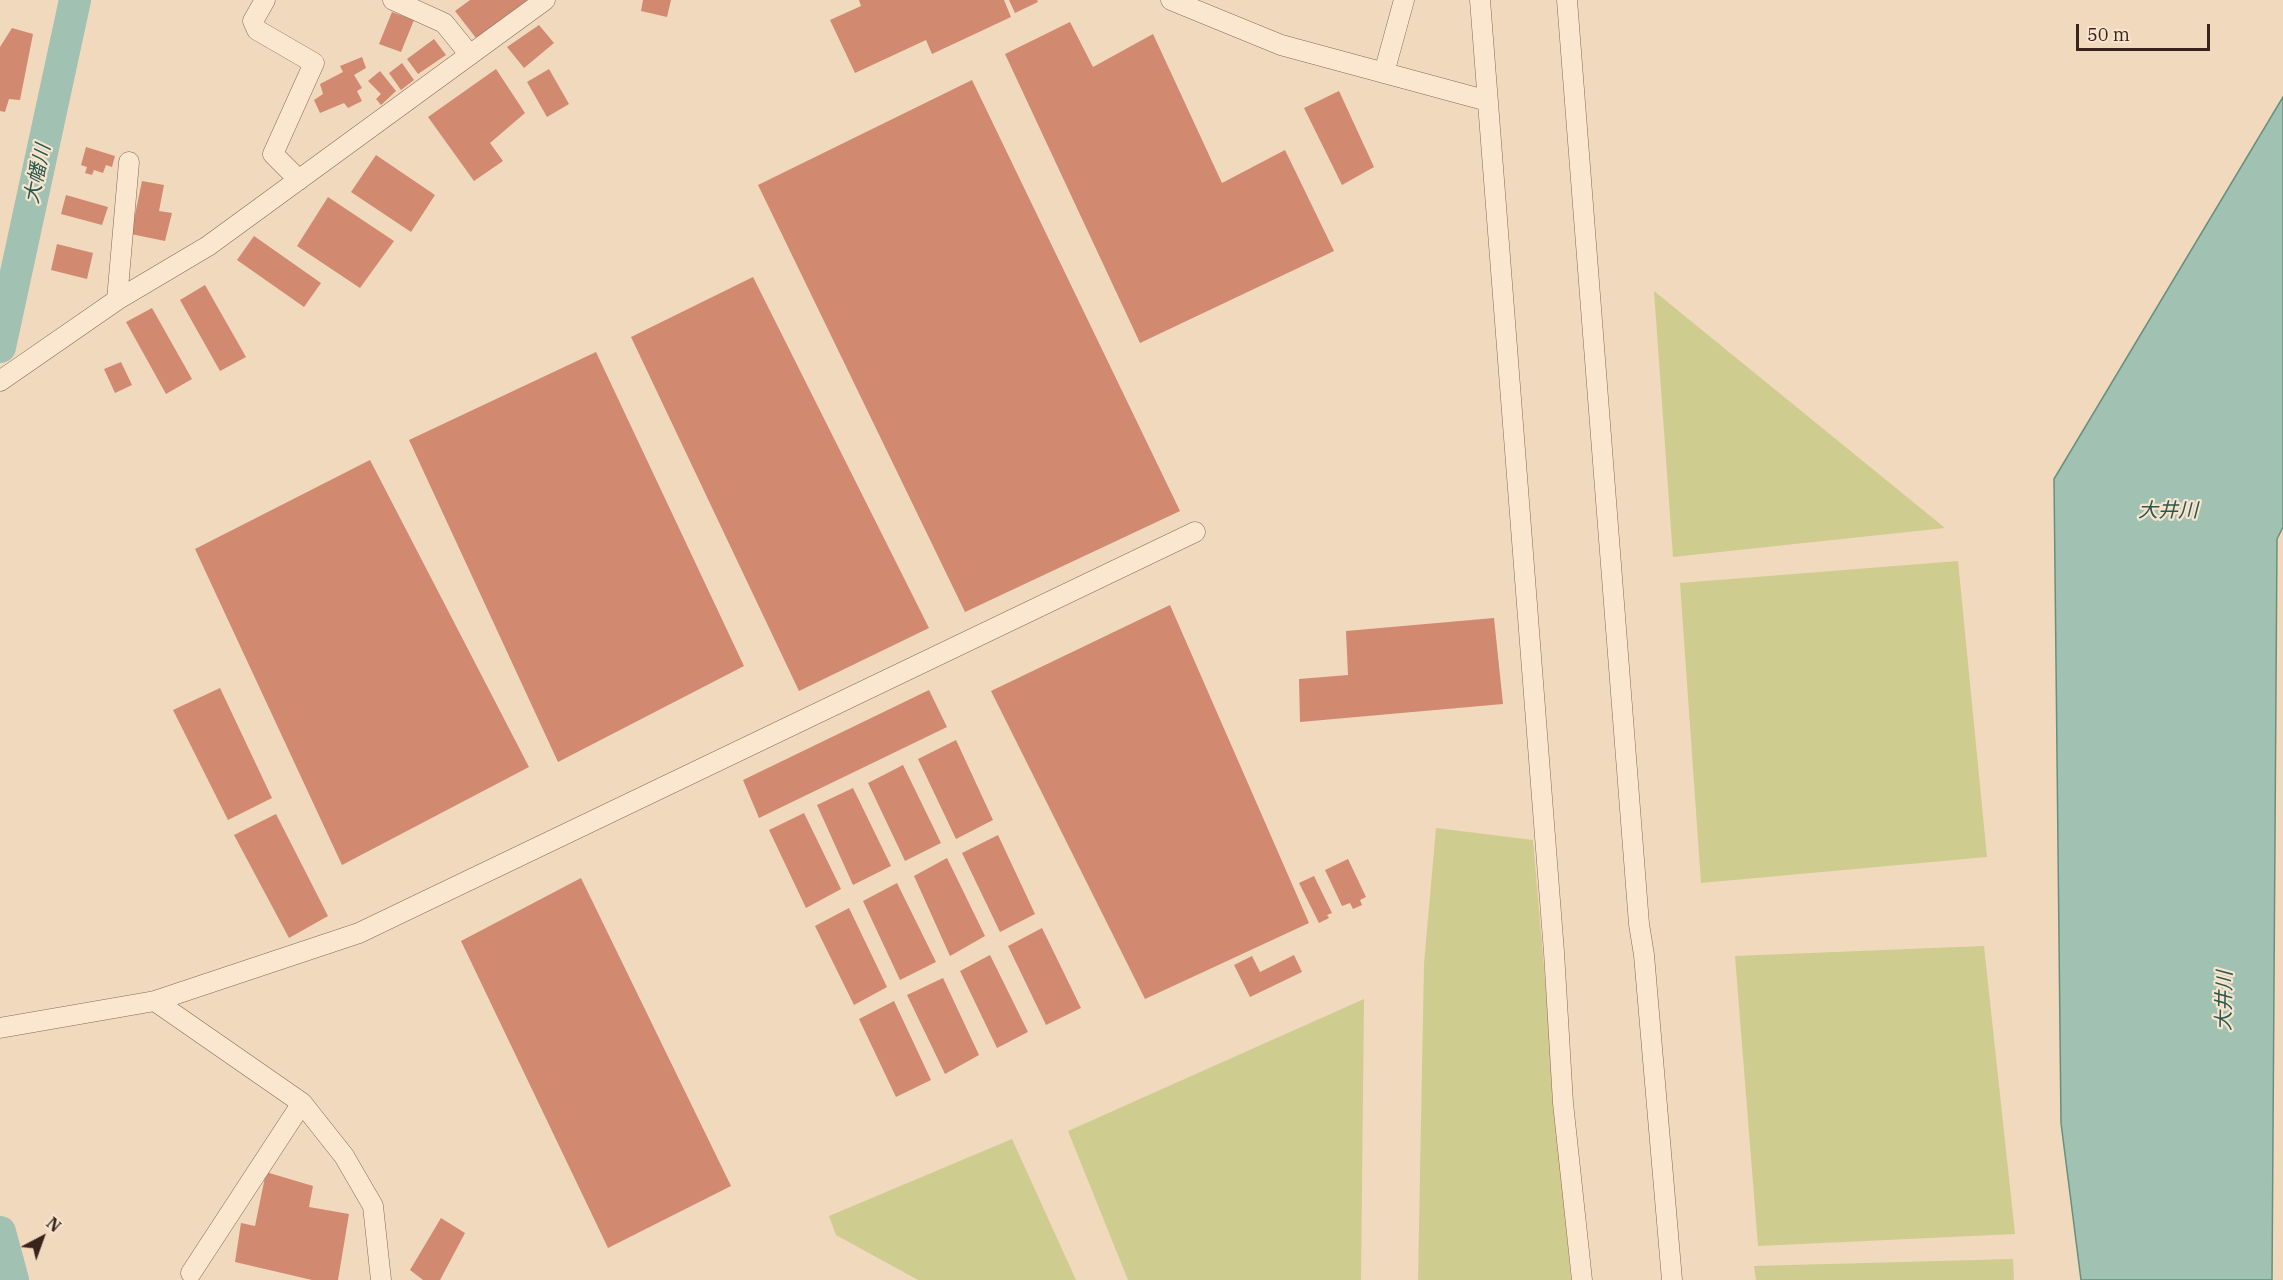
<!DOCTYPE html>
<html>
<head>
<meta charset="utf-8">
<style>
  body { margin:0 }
  #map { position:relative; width:2283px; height:1280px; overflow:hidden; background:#f1d9bd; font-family:"IBM Plex Serif",serif }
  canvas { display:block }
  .north { position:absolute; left:12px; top:1208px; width:60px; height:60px; -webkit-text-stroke:4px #f8e4cd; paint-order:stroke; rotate:41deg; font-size:16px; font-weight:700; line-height:24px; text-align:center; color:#38241b }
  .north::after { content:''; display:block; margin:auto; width:21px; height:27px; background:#38241b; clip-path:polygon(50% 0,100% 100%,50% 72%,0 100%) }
  .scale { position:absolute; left:2076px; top:24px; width:134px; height:27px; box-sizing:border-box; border:3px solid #38241b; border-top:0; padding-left:8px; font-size:18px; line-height:21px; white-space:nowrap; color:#38241b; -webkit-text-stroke:4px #f8e4cd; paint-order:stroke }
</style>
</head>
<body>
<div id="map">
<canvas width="2283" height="1280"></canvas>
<div class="north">N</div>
<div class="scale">50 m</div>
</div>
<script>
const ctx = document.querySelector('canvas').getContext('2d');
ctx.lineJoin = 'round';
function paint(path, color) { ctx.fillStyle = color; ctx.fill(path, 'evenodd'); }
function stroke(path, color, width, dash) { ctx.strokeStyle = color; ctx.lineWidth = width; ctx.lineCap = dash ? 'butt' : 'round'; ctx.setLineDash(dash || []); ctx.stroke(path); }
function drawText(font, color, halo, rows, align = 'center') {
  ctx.font = font + ' "IBM Plex Serif","Noto Sans JP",serif'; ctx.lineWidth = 4.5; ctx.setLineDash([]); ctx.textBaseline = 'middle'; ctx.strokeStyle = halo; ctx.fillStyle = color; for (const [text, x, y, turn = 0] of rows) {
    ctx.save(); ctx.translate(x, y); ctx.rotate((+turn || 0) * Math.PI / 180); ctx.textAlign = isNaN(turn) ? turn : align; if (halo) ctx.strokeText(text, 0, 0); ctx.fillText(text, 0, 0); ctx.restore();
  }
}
const green = new Path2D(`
  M1654,291L1945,528L1673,557Z
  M1958,561L1987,857L1701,883L1680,583Z
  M1436,828L1533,840L1571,1280H1418L1424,964Z
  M1984,946L2015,1234L1758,1246L1735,956Z
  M1364,999L1361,1280H1128L1068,1131Z
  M1012,1139L1076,1280H918L836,1235L829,1216Z
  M2013,1259L2014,1280H1756L1754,1266Z`);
const water = new Path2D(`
  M2283,97V527L2277,539L2272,1280H2081L2061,1123L2054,479Z`);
const river = new Path2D(`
  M0,347L75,0
  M0,1232L13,1280`);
const building = new Path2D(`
  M470,0H528L476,38L455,11Z
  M643,0H671L667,17L641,11Z
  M859,0H1004L1011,17L932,54L926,40L855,73L830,20L861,6Z
  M1009,0H1037L1038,2L1015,13Z
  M392,12L414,20L401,52L379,44Z
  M1070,22L1093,67L1153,34L1222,183L1285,150L1334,251L1140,343L1005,54Z
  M539,25L554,43L524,68L507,47Z
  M12,28L33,34L20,100L9,99L5,112L0,111V47Z
  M434,39L446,55L418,74L407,59Z
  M362,57L366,68L354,75L362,88L357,91L362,101L348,108L344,103L320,113L314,100L323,94L320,84L343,72L340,66Z
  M402,63L414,80L401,90L389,73Z
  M496,69L525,113L490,143L503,161L474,181L428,117Z
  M549,69L569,104L547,117L527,82Z
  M380,71L396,91L381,105L376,99L381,94L368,81Z
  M972,80L1180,511L965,612L758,185Z
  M1339,91L1374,167L1342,185L1304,108Z
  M86,147L115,156L112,167L106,165L103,173L94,170L92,175L85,173L87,167L81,165Z
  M376,155L435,195L411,232L351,192Z
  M142,181L164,185L159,211L172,213L165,241L131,234Z
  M66,195L108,207L102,225L61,214Z
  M328,197L394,241L360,288L297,246Z
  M254,236L321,283L304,307L237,260Z
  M57,244L93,253L87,279L51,270Z
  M753,277L929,628L799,691L631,337Z
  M205,285L246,357L220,371L180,300Z
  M152,308L192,379L166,394L126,322Z
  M596,352L744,666L558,762L409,440Z
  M121,362L132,385L115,393L104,369Z
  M370,460L529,767L342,865L195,549Z
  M1170,605L1309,923L1145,999L991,691Z
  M1494,618L1503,704L1300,722L1299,679L1348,675L1346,631Z
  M220,688L272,798L228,820L173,710Z
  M929,690L947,727L759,818L743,780Z
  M956,740L993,820L956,839L918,759Z
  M903,765L941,843L905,861L868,783Z
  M853,788L891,866L853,885L817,805Z
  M804,813L841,889L806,908L769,830Z
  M276,814L328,916L289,938L234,835Z
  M998,835L1035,914L1000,932L962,853Z
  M947,858L985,936L950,956L914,876Z
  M1348,859L1366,897L1360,900L1362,905L1353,909L1350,903L1342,906L1325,870Z
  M1314,876L1332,913L1327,915L1329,918L1319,923L1299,883Z
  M581,878L731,1186L608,1248L461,941Z
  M897,883L936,962L900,980L863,901Z
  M849,908L887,987L854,1005L815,926Z
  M1042,928L1081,1008L1046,1025L1008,946Z
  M990,955L1028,1032L997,1048L960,971Z
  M1294,955L1302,972L1250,997L1234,965L1252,956L1260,972Z
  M943,978L979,1055L945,1074L907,995Z
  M894,1001L931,1080L896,1097L859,1019Z
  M266,1172L313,1186L309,1207L349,1214L338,1280H312L235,1262L241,1223L255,1226Z
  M441,1218L465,1233L440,1280H423L410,1270Z`);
const minor = new Path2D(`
  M265,0L253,21L257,30L314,63L273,154L299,180
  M393,0L444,23L470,55
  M1171,0L1281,45L1488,101
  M1480,0L1554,952L1563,1103L1582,1280
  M1567,0L1639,924L1644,955L1672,1280
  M1384,73L1404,0
  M117,300L129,162
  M0,381L117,300L208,246L545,0
  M155,1001L302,1103L344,1156L373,1206L381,1280
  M0,1028L155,1001L359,933L1195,532
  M191,1273L302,1103`);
const waterNames = [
  ["大幡川",38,174,-78],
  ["大井川",2168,511],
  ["大井川",2225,1001,-89]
];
paint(green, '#cfcc90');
paint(water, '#a1c1b3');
stroke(water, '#68907f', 1.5);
stroke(river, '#a1c1b3', 32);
paint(building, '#d18970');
stroke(minor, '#896855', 21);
stroke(minor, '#fbe7d0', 20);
drawText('italic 20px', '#29594e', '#f8e4cd', waterNames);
</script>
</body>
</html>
